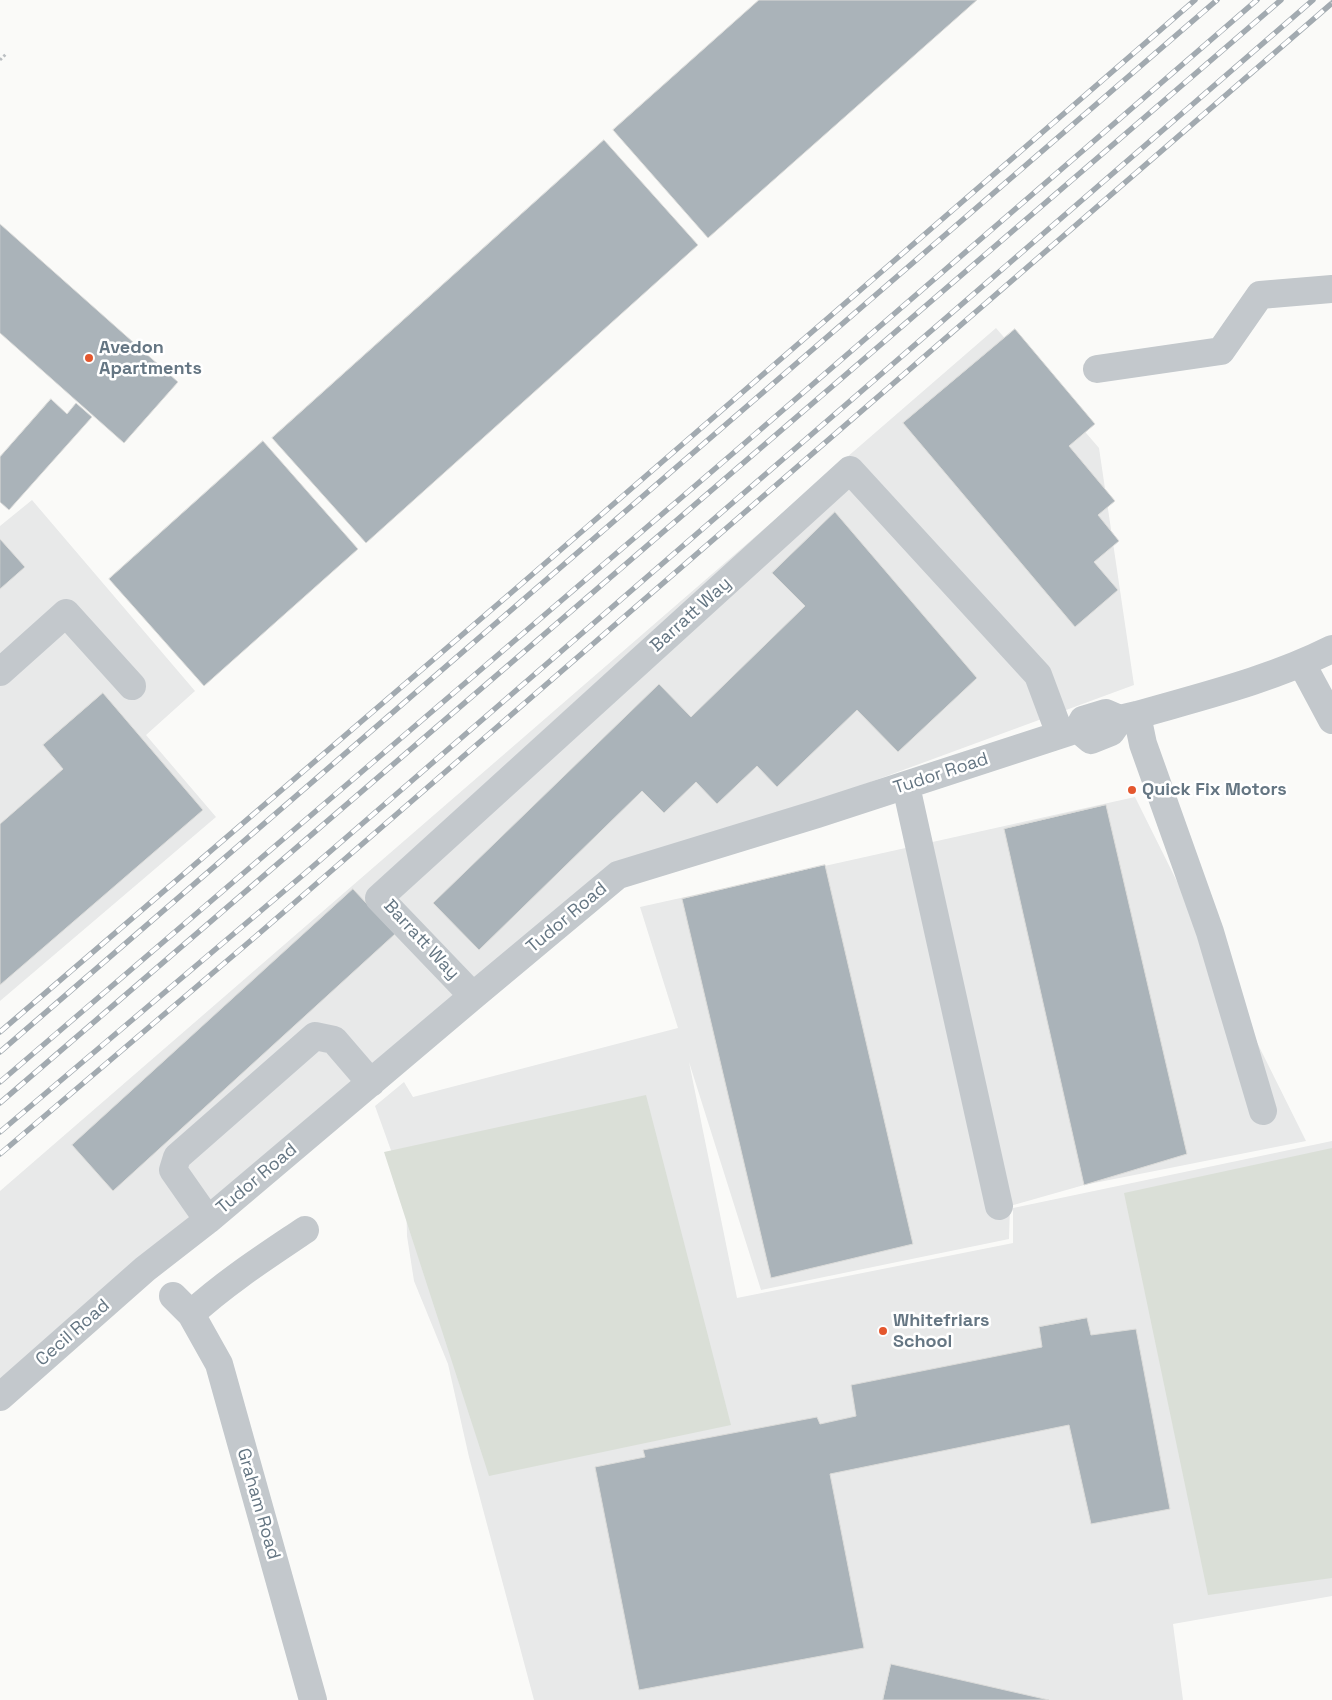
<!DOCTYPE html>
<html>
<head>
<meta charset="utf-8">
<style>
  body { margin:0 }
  canvas { display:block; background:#fafaf8 }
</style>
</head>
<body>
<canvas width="1332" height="1700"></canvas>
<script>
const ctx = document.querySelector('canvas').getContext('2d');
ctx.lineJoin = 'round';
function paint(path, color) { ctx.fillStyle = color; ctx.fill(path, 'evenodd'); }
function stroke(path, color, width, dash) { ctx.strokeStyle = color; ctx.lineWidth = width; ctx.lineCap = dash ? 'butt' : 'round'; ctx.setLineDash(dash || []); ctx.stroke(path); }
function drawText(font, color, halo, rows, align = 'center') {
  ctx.font = font + ' "Space Grotesk",sans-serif'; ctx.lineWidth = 5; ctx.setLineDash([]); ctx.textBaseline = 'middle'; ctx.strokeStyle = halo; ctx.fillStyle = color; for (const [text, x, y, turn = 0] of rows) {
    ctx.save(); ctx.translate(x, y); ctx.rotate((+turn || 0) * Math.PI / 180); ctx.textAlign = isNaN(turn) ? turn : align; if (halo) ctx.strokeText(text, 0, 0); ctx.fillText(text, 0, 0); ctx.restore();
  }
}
const built = new Path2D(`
  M996,328L1099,448L1134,685L618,875L0,1397V1191Z
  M32,500L195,691L146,735L216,817L0,1001V526Z
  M1135,797L1306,1141L1084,1185L1010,1206L1009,1239L761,1290L689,1062L737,1298L1013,1243V1208L1332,1141V1596L1173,1624L1183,1700H534L469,1457L448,1364L414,1281L407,1236L406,1192L375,1106L404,1082L413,1097L678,1028L640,907Z`);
const green = new Path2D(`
  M646,1095L731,1425L489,1476L384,1152Z
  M1332,1148V1578L1208,1595L1124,1193Z`);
const building = new Path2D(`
  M759,0H977L708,238L613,130Z
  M604,140L698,245L366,543L272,438Z
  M0,224L178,382L124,443L0,333Z
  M1015,329L1095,424L1069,446L1115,501L1098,515L1119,541L1094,562L1118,590L1075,627L903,423Z
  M51,399L67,414L76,403L92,417L9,510L0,502V457Z
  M263,441L358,549L204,686L109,579Z
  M835,512L977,678L898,752L857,710L777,787L757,766L717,804L696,782L664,813L642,791L479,950L433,903L659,684L691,717L805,606L772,573Z
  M0,539L25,567L0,589Z
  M103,693L203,810L0,985V824L63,769L43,745Z
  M1106,805L1187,1154L1084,1185L1004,829Z
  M825,865L913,1244L771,1278L682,899Z
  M353,889L395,934L113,1191L72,1145Z
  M1087,1318L1091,1335L1136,1329L1170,1509L1091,1524L1069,1425L830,1474L864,1648L639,1690L595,1467L645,1457L643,1450L817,1417L820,1424L856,1416L851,1385L1042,1347L1039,1327Z
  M891,1664L1049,1700H883Z`);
const path = new Path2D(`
  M0,60L6,54`);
const minor = new Path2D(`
  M1097,369L1221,351L1260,295L1332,289
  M1302,664L1332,720
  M0,672L66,613L132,686
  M1137,715L1143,744L1210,932L1263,1111
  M1078,729L1091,740L1111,732L1120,719
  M906,786L999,1206
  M473,996L379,898L850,470L1038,675L1060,734
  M208,1220L173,1170L177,1157L315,1036L334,1040L371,1083
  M173,1296L191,1314L219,1364L313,1700
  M191,1314C226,1282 265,1257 305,1230
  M0,1397L145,1269L208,1220L473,996L618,875L817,814L1078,729L1083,720L1106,713L1120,719L1137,715C1203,696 1270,680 1332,649`);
const rail = new Path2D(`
  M0,1032L512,592L1195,0
  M0,1052L1217,0
  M0,1082L731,455L1257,0
  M0,1103L1281,0
  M0,1132L303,875L1313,0
  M0,1154L255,937L1332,3`);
const markers = [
  [89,358,5,"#e4572e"],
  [1132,790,5,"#e4572e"],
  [883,1331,5,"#e4572e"]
];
const poiNames = [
  ["Avedon",99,348],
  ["Apartments",99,369],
  ["Quick Fix Motors",1142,790],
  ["Whitefriars",893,1321],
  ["School",893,1342]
];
const streetNames = [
  ["Barratt Way",691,615,-42],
  ["Tudor Road",941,774,-18],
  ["Tudor Road",567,918,-40],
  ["Barratt Way",421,940,47],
  ["Tudor Road",257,1179,-40],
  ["Cecil Road",73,1333,-41],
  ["Graham Road",258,1504,74]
];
paint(built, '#e8e9e9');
paint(green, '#dadfd7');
paint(building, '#aab3b9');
stroke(building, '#dcdcda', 1);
stroke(path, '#bbbfc2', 3, [2.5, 2.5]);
stroke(minor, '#c3c8cc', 28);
stroke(rail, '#a2aab0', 5.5);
stroke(rail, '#fff', 4, [11]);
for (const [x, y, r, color] of markers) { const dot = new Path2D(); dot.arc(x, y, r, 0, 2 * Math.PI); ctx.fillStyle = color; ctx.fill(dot); stroke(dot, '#fff', 2); }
drawText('bold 18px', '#657683', '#fff', poiNames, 'left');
drawText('18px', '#657683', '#fff', streetNames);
</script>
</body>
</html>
